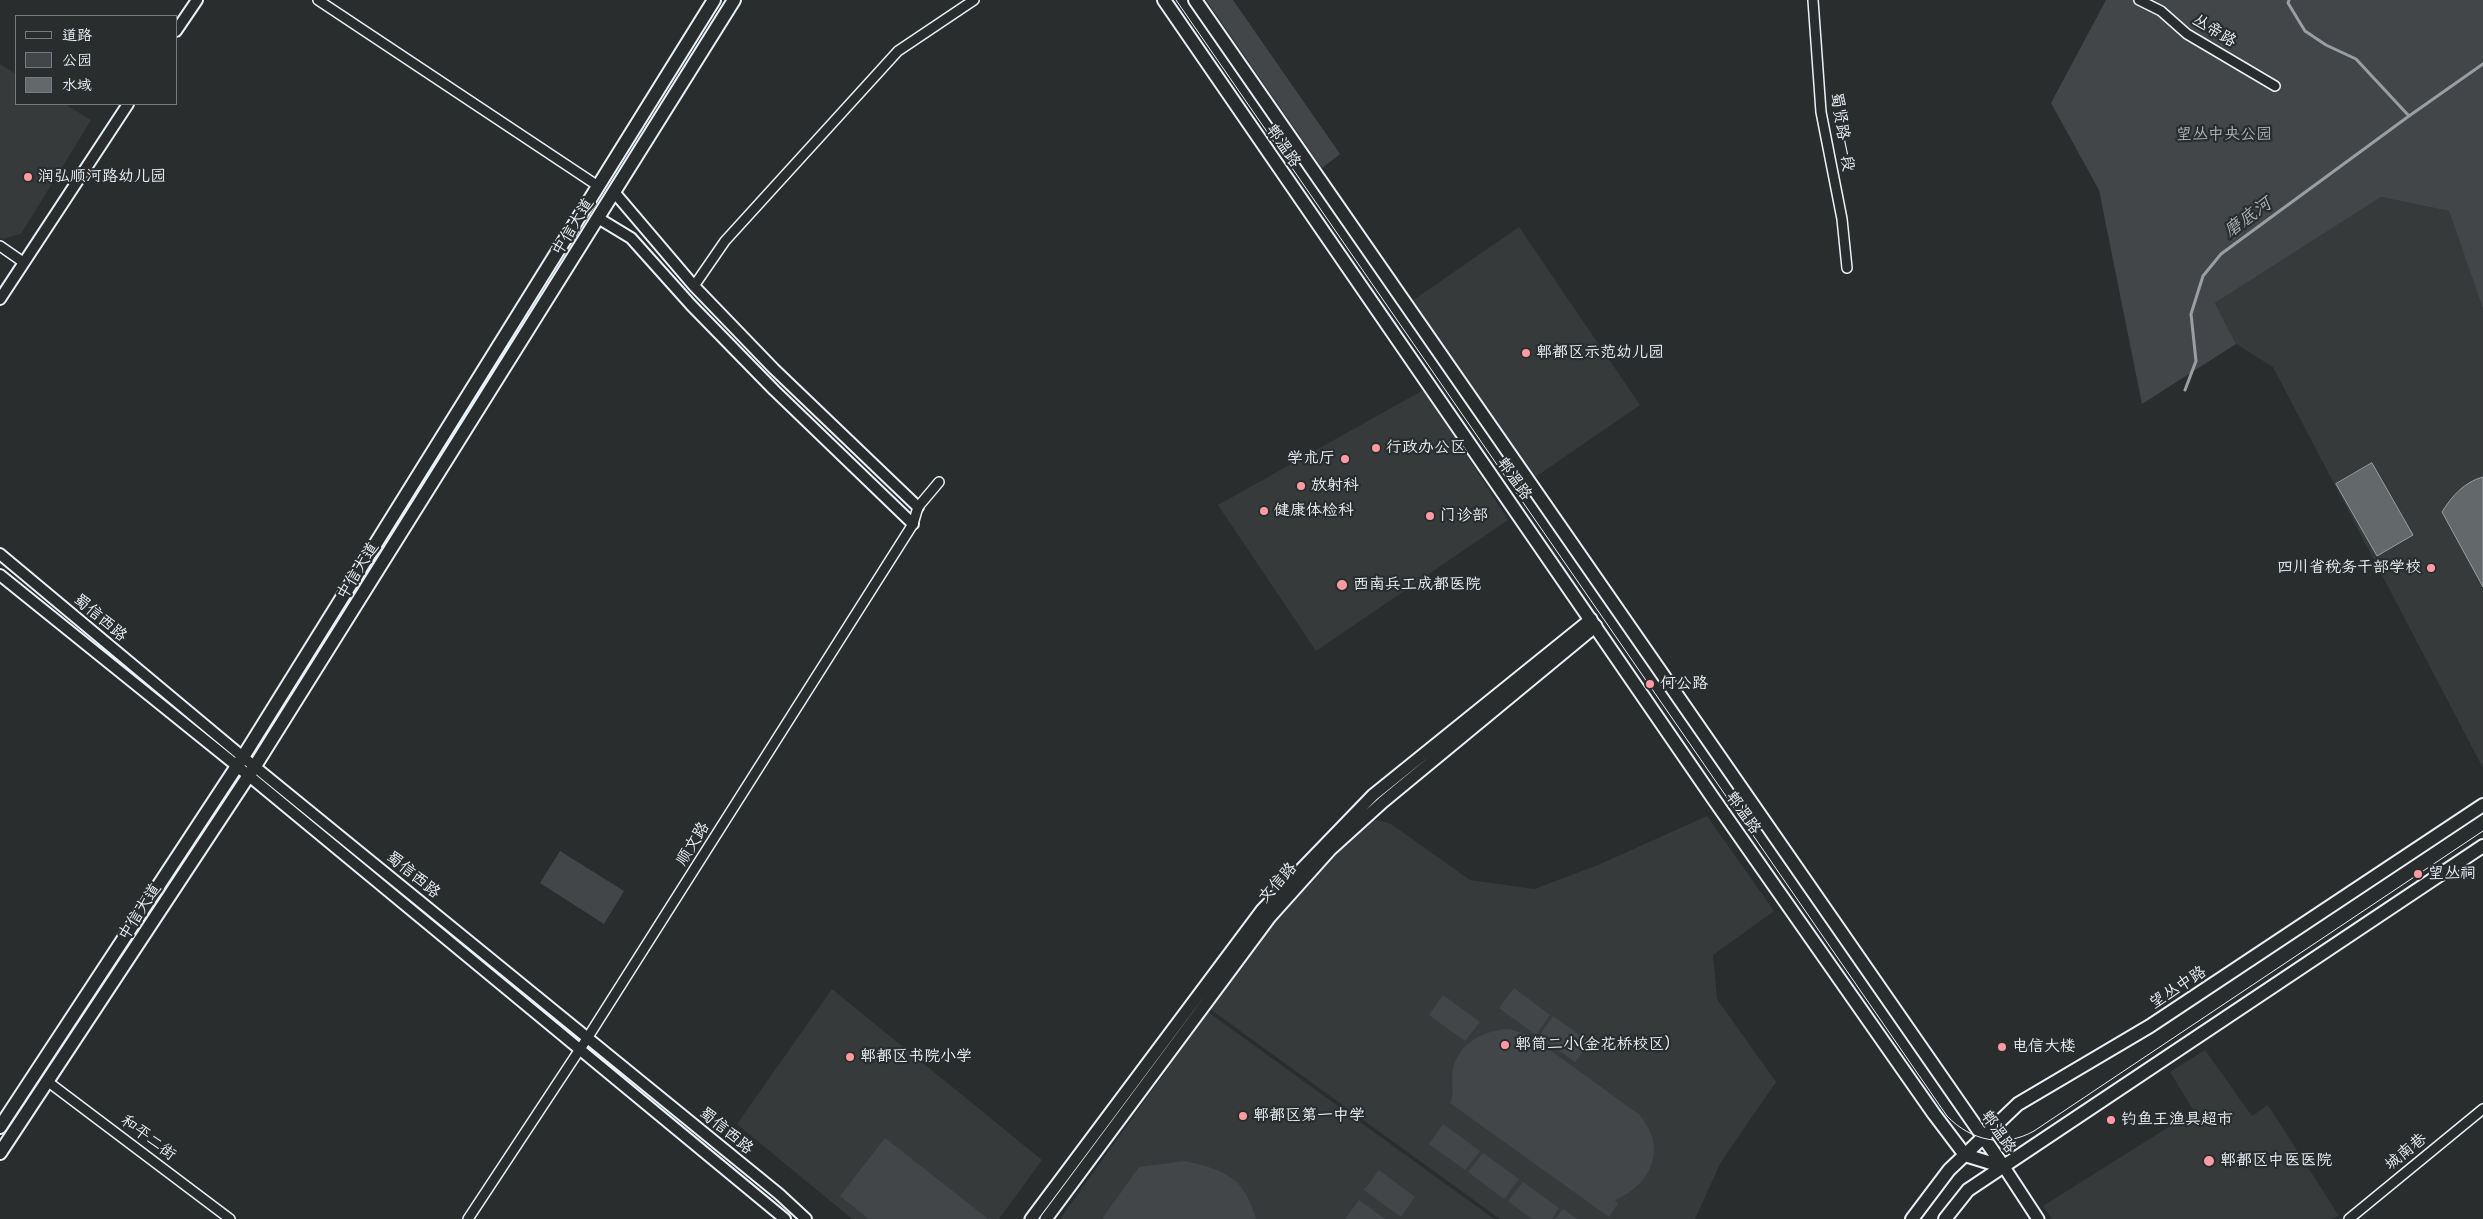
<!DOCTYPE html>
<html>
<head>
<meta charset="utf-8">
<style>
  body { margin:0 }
  #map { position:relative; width:2483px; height:1219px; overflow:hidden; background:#2a2d2e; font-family:"Patrick Hand","LXGW WenKai TC",sans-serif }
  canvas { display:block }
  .legend { position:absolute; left:15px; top:15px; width:162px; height:90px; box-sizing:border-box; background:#2a2d2e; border:1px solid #767b7f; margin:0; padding:6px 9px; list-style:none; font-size:15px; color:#e8f1f8 }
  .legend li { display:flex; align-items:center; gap:10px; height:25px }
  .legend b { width:25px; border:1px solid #767b7f }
</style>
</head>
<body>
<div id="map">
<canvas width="2483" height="1219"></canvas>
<ul class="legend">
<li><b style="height:6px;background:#2a2d2e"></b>道路</li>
<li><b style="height:14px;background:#424648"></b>公园</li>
<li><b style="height:14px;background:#63686b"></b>水域</li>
</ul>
</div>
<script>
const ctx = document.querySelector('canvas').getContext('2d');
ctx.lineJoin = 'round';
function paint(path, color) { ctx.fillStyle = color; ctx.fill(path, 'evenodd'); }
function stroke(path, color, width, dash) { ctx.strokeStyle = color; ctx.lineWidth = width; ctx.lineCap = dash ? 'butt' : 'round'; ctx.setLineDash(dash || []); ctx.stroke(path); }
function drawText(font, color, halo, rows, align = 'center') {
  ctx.font = font + ' "Patrick Hand","LXGW WenKai TC",sans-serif'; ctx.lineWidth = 4.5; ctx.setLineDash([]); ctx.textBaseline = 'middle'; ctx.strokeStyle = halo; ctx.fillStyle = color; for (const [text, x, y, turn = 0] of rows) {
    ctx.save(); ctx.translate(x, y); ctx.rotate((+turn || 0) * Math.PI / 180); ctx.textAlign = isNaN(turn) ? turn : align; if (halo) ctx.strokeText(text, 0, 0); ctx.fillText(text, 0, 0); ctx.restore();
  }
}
const built = new Path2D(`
  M0,64L16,74V104H65L91,120L21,234L2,239L0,237Z
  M2381,197L2449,211L2483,309V768L2273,367L2236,344L2215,303Z
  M1519,227L1640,405L1534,478L1412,301Z
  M1425,389L1508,520L1316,651L1218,505Z
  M1707,816L1774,911L1713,955L1717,999L1776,1082L1721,1162L1695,1219H1500L1210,1009L1287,902L1363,823L1377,820L1391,824L1470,880L1534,889L1598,865Z
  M832,989L1042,1160L999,1219H852L737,1124Z
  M1208,1012L1494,1219H1060Z
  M2205,1050L2252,1116L2268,1105L2339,1216L2332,1219H2052L2043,1206L2194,1111L2170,1072Z`);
const green = new Path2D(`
  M1206,0H1233L1340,154L1322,168Z
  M2106,0H2483V309L2449,211L2381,197L2215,303L2236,344L2142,404L2099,190L2051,103Z
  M560,851L624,891L604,924L540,883Z
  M1514,988L1550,1015L1536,1035L1499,1008Z
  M1443,995L1480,1022L1465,1041L1429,1015Z
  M1553,1016L1590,1042L1575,1062L1539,1036Z
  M1510,1029L1532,1037L1641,1116C1644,1122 1649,1128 1651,1134C1662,1164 1641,1189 1615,1200L1618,1204L1609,1217L1450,1103C1454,1094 1452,1089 1452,1080C1452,1046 1481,1030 1510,1029Z
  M1443,1124L1480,1151L1465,1170L1429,1144Z
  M885,1138L987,1218V1219H869L840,1196Z
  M1483,1153L1519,1179L1504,1199L1468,1172Z
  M1185,1161C1225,1170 1244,1177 1256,1219H1102L1139,1167Z
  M1379,1170L1415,1197L1401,1217L1364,1190Z
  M1523,1182L1559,1208L1552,1219H1532L1508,1201Z
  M1359,1200L1385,1219H1345Z
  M1563,1209L1577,1219H1555Z`);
const water = new Path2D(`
  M2372,463L2413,535L2377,556L2336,484Z
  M2483,477V587L2442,512C2452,496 2464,482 2483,477Z`);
const stream = new Path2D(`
  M2289,0L2288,3L2305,31L2326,45L2356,59L2409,116L2483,64
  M2185,390L2196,361L2191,314L2203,276L2221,254L2409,116`);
const minor = new Path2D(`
  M318,0L598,186
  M1813,0L1821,112L1842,219L1847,268
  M2139,0L2161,11L2187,34L2275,86
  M0,246L23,262
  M694,286L725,241L898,51L974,0
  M47,1081L230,1219
  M468,1219L588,1037L913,524L918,507L939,482
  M2349,1219L2483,1109`);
const tertiary = new Path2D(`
  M176,31L197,0
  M614,192L694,286L774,369L918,507
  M598,218L631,238L691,305L774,390L913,524
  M0,299L128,104
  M0,554L243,757L779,1194L806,1219
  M0,575L237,766L785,1219`);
const secondary = new Path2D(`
  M2004,1167L2038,1219
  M1031,1219L1262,910L1373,795L1591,619
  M1046,1219L1270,917L1330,850L1383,802L1596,626`);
const primary = new Path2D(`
  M1164,0L1715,801L1934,1114L1965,1155L2004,1167
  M1195,0L2004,1167
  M0,1127L243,757L714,0
  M0,1153L255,766L734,0
  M1912,1219L1949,1170L2018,1104L2150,1026L2483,805
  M1945,1219L1968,1190L2483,846`);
const tram = new Path2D(`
  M1176,0L1947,1116C1971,1141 2004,1148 2034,1131L2483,831`);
const markers = [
  [28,177,5,"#ff9aa2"],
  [1526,353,5,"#ff9aa2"],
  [1376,448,5,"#ff9aa2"],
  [1345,459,5,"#ff9aa2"],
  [1301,486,5,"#ff9aa2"],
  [1264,511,5,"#ff9aa2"],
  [1430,516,5,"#ff9aa2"],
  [2431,568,5,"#ff9aa2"],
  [1342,585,6,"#ff9aa2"],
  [1650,684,5,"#ff9aa2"],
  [2418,874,5,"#ff9aa2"],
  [1505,1045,5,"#ff9aa2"],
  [2002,1047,5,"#ff9aa2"],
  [850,1057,5,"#ff9aa2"],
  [1243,1116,5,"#ff9aa2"],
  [2111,1120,5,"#ff9aa2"],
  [2209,1161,6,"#ff9aa2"]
];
const streetNames = [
  ["丛帝路",2214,31,31],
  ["蜀贤路一段",1842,132,81],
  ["郫温路",1283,146,56],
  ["中信大道",573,227,-58],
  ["郫温路",1514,479,55],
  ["中信大道",358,571,-58],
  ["蜀信西路",100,618,40],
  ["郫温路",1743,813,55],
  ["顺文路",693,844,-58],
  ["蜀信西路",413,875,39],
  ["文信路",1278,883,-48],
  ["中信大道",140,912,-57],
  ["望丛中路",2178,988,-33],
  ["蜀信西路",726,1131,39],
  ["郫温路",1998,1132,55],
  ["和平二街",148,1138,37],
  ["城南巷",2406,1152,-39]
];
const parkNames = [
  ["望丛中央公园",2224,135]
];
const poiNames = [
  ["润弘顺河路幼儿园",38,177],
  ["郫都区示范幼儿园",1536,353],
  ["行政办公区",1386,448],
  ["学术厅",1335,459,"right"],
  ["放射科",1311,486],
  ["健康体检科",1274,511],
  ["门诊部",1440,516],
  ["四川省税务干部学校",2421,568,"right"],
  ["西南兵工成都医院",1353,585],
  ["何公路",1660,684],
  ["望丛祠",2428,874],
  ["郫筒二小(金花桥校区)",1515,1045],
  ["电信大楼",2012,1047],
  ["郫都区书院小学",860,1057],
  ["郫都区第一中学",1253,1116],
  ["钓鱼王渔具超市",2121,1120],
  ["郫都区中医医院",2220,1161]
];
const waterNames = [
  ["磨底河",2248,218,-36]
];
paint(built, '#363a3b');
paint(green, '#424648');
paint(water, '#63686b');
stroke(water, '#989fa3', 1);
stroke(stream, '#989fa3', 3);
stroke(minor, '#e8f1f8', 12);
stroke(tertiary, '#e8f1f8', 14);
stroke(secondary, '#e8f1f8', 15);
stroke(primary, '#e8f1f8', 16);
stroke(minor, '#2a2d2e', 9);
stroke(tertiary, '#2a2d2e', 10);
stroke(secondary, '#2a2d2e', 11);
stroke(primary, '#2a2d2e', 12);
stroke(tram, '#e8f1f8', 1);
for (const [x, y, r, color] of markers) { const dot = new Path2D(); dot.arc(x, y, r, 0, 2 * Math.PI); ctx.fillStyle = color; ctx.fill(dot); stroke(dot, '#2a2d2e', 2); }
drawText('16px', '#e8f1f8', '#2a2d2e', streetNames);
drawText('16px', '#aeb5ba', '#2a2d2e', parkNames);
drawText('16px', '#e8f1f8', '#2a2d2e', poiNames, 'left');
drawText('italic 18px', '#acb3b9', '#2a2d2e', waterNames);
</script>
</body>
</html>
